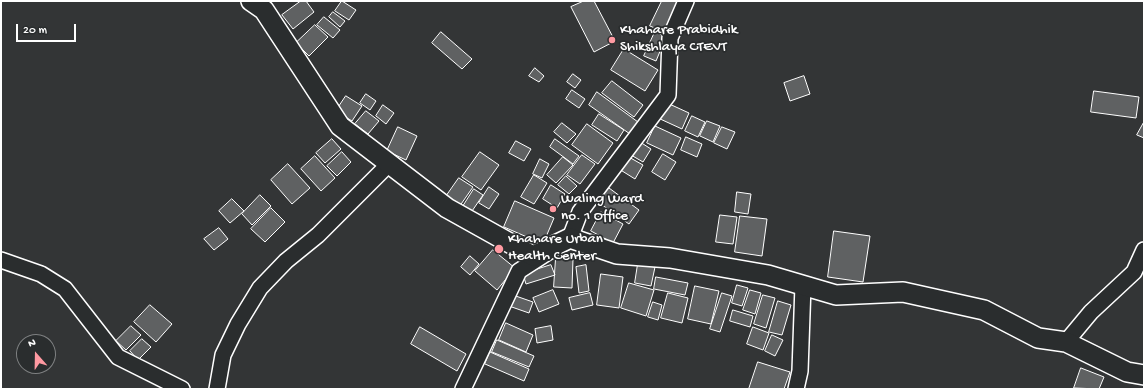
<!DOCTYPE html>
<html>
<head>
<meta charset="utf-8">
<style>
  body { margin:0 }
  #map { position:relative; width:1145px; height:390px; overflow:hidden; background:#333536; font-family:"Gochi Hand",sans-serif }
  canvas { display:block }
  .frame { position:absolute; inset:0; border:2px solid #fff; pointer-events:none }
  .north { position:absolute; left:16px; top:334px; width:40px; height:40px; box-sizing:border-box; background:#2a2d2e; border:1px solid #7f8182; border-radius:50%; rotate:340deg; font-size:11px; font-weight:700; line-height:16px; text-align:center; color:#fff }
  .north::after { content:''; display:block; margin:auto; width:14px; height:18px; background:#ff9aa2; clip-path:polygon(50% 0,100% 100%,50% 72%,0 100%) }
  .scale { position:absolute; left:16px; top:24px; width:60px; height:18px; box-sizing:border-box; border:2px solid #fff; border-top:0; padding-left:5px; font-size:12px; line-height:14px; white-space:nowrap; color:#fff; -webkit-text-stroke:3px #2a2d2e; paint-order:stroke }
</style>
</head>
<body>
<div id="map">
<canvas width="1145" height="390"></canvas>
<div class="frame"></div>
<div class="north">N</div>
<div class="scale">20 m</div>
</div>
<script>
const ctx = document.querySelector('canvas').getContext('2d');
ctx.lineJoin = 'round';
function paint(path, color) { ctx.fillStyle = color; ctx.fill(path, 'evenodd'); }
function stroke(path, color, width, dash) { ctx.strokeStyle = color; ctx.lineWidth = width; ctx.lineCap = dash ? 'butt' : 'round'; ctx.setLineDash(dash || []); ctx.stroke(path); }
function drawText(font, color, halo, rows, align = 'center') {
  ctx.font = font + ' "Gochi Hand",sans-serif'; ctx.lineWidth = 3.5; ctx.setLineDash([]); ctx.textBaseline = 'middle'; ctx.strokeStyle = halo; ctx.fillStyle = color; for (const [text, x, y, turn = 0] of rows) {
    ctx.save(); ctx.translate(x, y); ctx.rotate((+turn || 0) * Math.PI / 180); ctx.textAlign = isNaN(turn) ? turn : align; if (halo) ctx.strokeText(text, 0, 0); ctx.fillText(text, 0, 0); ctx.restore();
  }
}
const building = new Path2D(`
  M301,1H306L314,12L293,29L282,15Z
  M342,1L356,10L349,20L335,11Z
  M584,1H594L615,41L594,52L571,7Z
  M662,1H681L666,33L650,26Z
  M333,12L345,21L340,27L329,17Z
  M324,17L340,30L333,38L317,25Z
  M315,25L328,37L309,56L296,43Z
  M441,32L472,59L462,69L432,43Z
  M655,32L666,37L656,61L644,56Z
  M624,49L658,70L645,91L611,70Z
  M535,68L544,76L539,82L529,76Z
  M573,74L581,80L575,88L567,82Z
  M804,76L810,94L790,101L784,83Z
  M612,81L643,105L634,117L602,93Z
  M572,90L585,99L579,108L566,99Z
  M1094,91L1139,97L1136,118L1091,112Z
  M597,92L638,122L630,134L589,105Z
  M366,94L376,101L370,110L360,103Z
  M346,96L362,106L352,121L336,111Z
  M665,102L689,113L682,129L658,118Z
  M383,105L394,113L386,124L376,116Z
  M366,111L379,121L368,134L355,124Z
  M599,114L624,130L617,141L592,125Z
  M692,116L705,122L698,137L685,131Z
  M707,121L720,126L713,142L700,136Z
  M1144,122V138L1137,135Z
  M562,123L576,134L567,143L554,132Z
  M587,124L613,143L598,164L572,145Z
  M655,126L681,138L673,155L647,143Z
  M398,127L417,136L406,160L387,151Z
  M722,127L735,132L727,149L714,143Z
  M686,137L702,144L697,157L681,150Z
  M332,139L341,149L325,163L316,153Z
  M555,139L579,156L573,164L550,147Z
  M516,141L531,149L524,161L509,153Z
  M640,142L651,149L643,162L631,155Z
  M342,152L351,162L337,176L327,166Z
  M480,152L499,165L481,190L462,177Z
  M663,154L676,162L665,180L652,172Z
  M582,155L595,164L580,184L567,175Z
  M315,156L335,178L321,191L301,169Z
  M627,156L643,165L635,179L619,169Z
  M563,157L573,165L556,183L547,175Z
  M540,159L549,164L542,178L533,174Z
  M288,164L310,188L292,204L271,180Z
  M534,175L547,183L534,204L521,197Z
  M566,176L577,186L569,194L558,185Z
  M459,178L473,187L459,207L445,198Z
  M551,185L565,194L557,208L543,199Z
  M489,187L499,194L489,209L479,203Z
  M609,188L639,210L629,224L598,202Z
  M474,189L483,195L470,214L462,208Z
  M737,192L751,194L748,214L735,212Z
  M260,195L271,206L252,225L242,214Z
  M232,199L244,211L230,223L219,211Z
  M515,201L554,218L543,244L504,227Z
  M271,208L285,222L265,242L251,229Z
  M601,212L623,224L613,243L591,231Z
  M720,215L737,217L733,244L716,242Z
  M740,216L767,219L762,256L735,252Z
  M219,228L228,239L214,250L204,239Z
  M834,231L870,236L863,282L828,277Z
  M493,250L515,268L497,290L475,271Z
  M470,256L479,264L470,275L461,267Z
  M556,258L573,259L572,288L554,287Z
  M638,264L655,267L651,286L635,283Z
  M551,265L555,275L526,284L523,274Z
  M586,265L589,291L579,293L576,267Z
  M601,274L623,277L619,308L597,305Z
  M656,277L688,283L685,295L654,289Z
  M629,283L654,290L646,316L621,308Z
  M737,285L748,288L742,306L732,303Z
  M695,286L719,291L711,324L688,319Z
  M553,290L559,304L539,312L533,298Z
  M750,290L761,293L755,314L743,310Z
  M590,293L593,305L572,310L569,298Z
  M668,293L688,298L682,323L661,318Z
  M722,293L732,296L720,332L710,329Z
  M510,294L533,302L529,313L506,305Z
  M763,295L775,298L766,328L754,324Z
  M778,301L791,305L782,335L769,332Z
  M653,302L662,305L658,320L648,317Z
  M150,305L172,324L156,342L134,322Z
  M733,310L753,316L750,327L730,321Z
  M506,323L533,335L526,352L499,340Z
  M131,326L141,335L126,350L116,341Z
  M551,326L553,340L537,343L535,329Z
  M420,327L466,354L457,371L411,344Z
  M753,327L769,333L763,350L747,344Z
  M772,335L783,340L775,356L765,351Z
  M142,339L151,347L138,360L130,351Z
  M497,340L534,356L529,367L492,352Z
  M490,352L529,369L524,381L485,364Z
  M758,362L790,372L784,389H749Z
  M1081,368L1104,377L1099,389L1074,388Z`);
const minor = new Path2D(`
  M1,260L41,274L65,289L118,357L182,389
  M1066,342L1091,312L1134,272L1144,250
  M217,389L223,355L238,324L260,288L286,261L318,235L389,164
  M463,389L519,271L570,238L580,212L668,95L670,38L686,1
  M796,389L800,371L803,285`);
const tertiary = new Path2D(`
  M251,1L264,10L340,126L447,208L533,256L570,238L617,254L670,258L768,275L836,295L903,292L984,310L1038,338L1066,342L1127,372L1144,375`);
const markers = [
  [612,40,4,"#ff9aa2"],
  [553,209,4,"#ff9aa2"],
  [499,249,5,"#ff9aa2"]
];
const poiNames = [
  ["Khahare Prabidhik",620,31],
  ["Shikshlaya CTEVT",620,48],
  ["Waling Ward",561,200],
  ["no. 1 Office",561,217],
  ["Khahare Urban",508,240],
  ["Health Center",508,257]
];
paint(building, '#5f6162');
stroke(building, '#fff', 1);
stroke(minor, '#fff', 18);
stroke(tertiary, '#fff', 22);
stroke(minor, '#2a2d2e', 15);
stroke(tertiary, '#2a2d2e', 19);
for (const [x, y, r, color] of markers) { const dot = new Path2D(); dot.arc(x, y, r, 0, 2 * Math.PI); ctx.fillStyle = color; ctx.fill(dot); stroke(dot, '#2a2d2e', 1.5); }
drawText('15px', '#fff', '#2a2d2e', poiNames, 'left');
</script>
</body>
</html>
